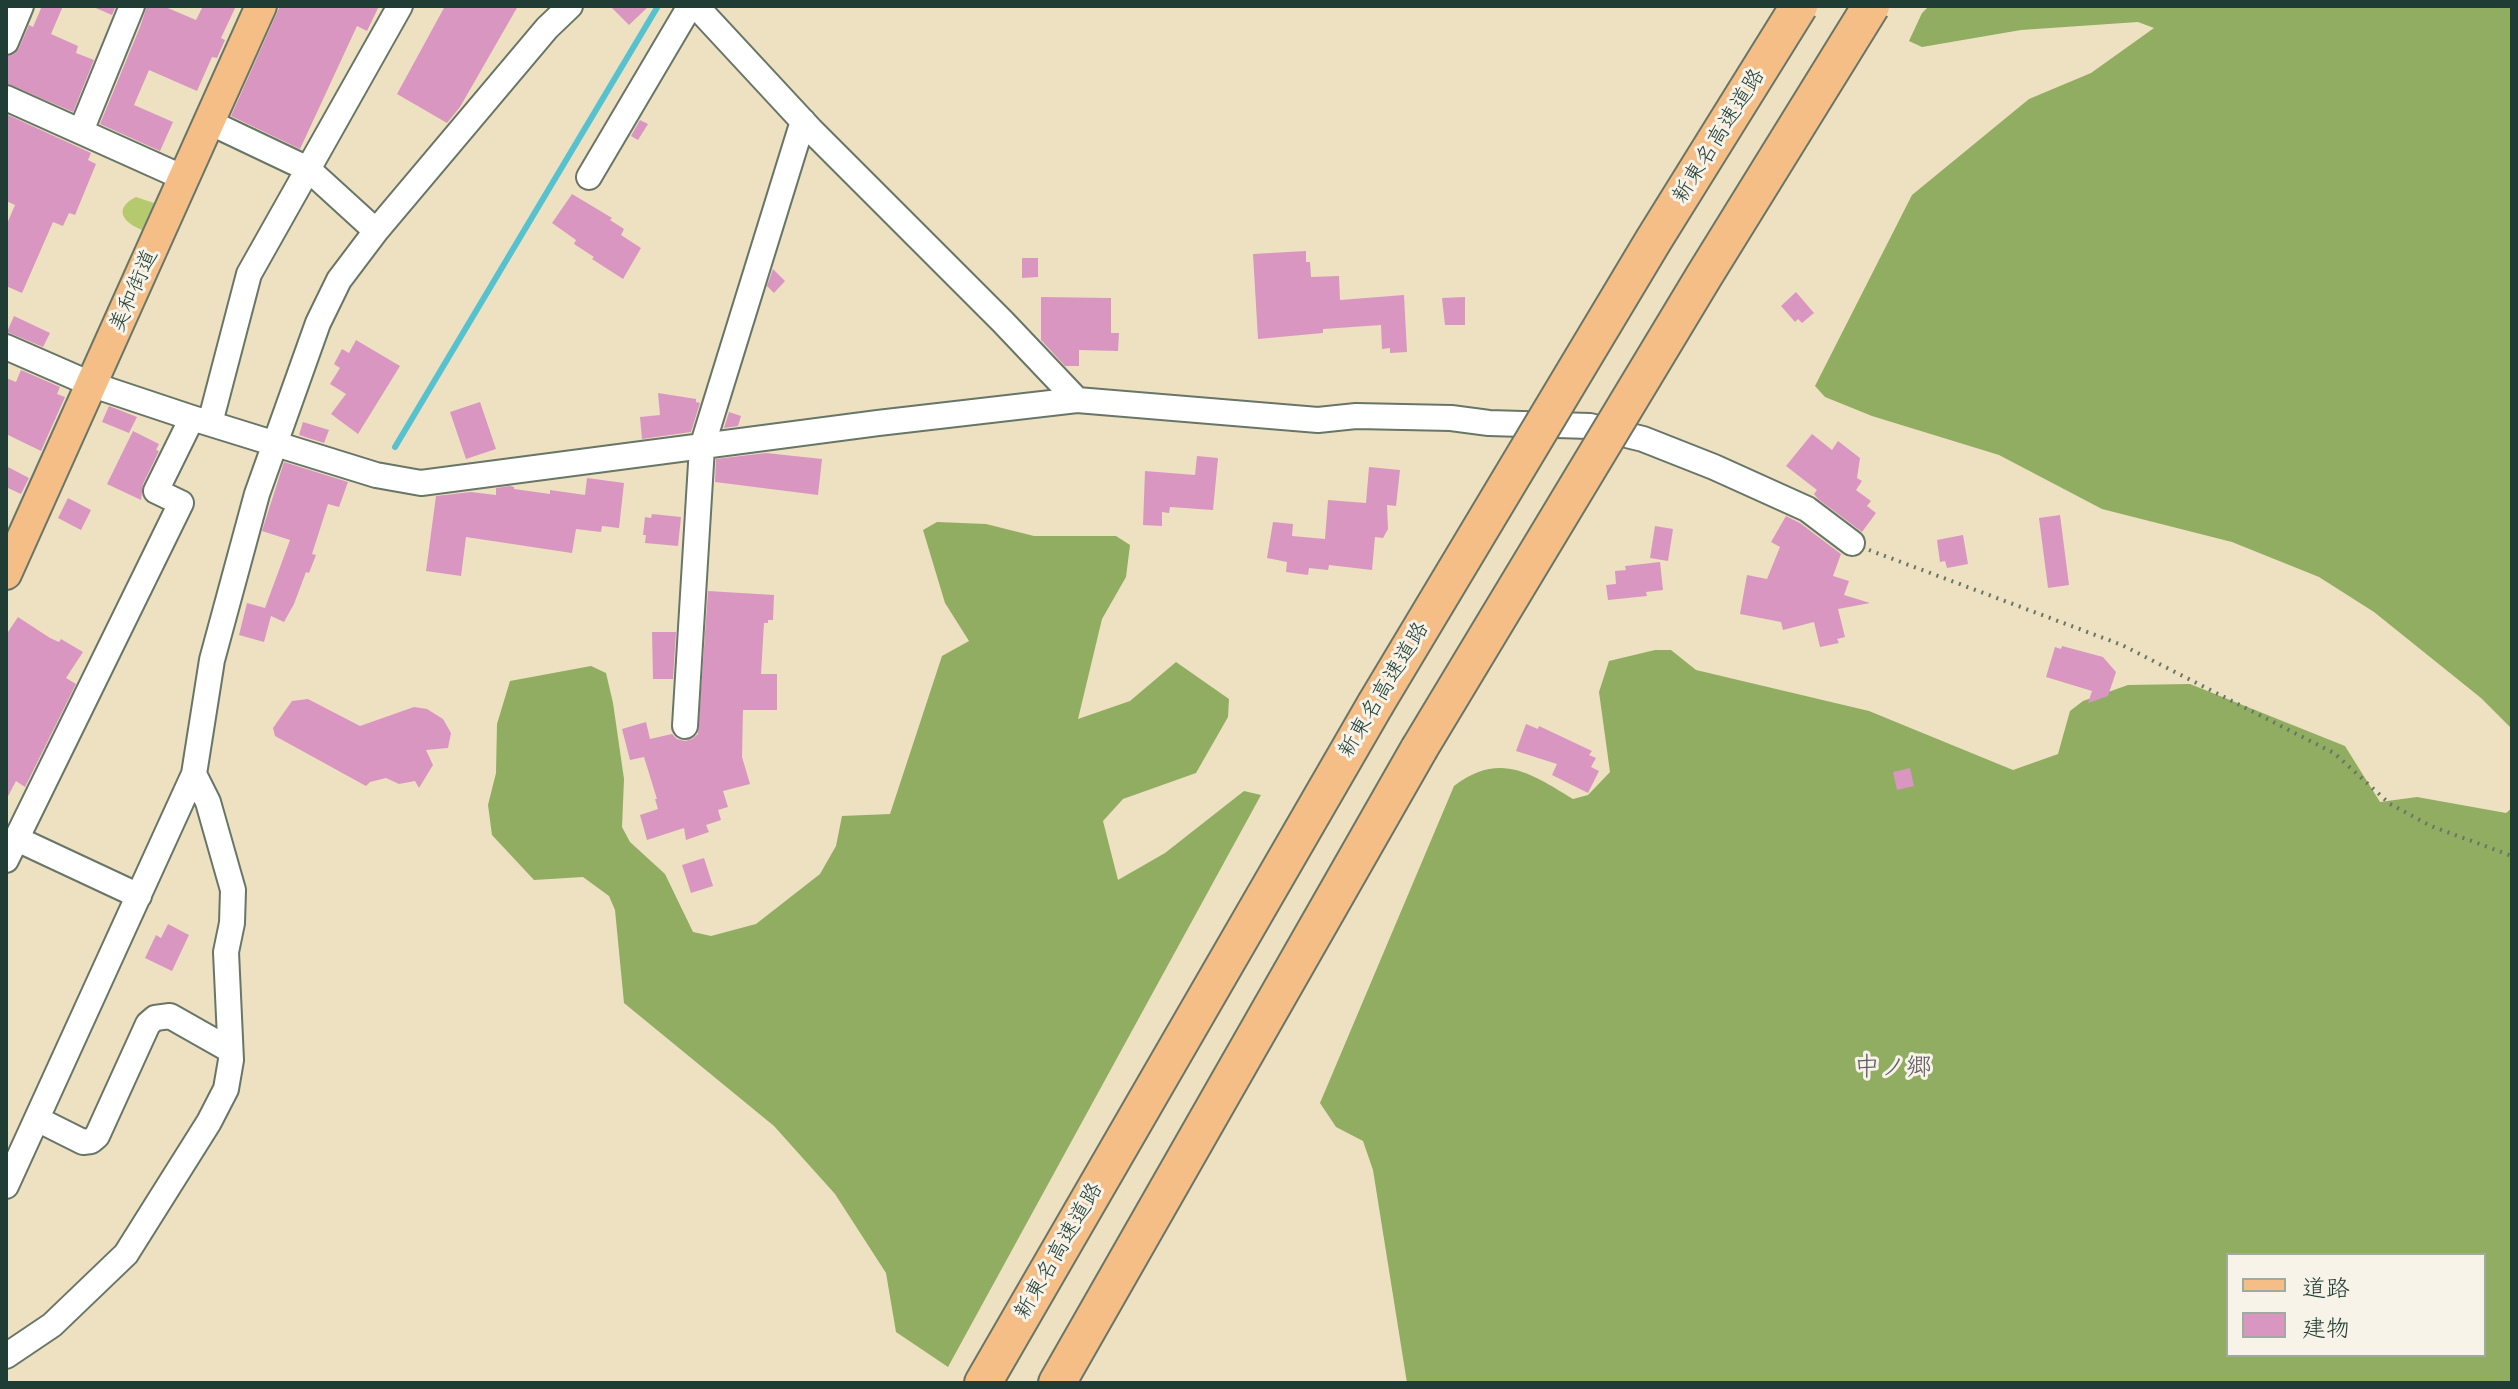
<!DOCTYPE html>
<html>
<head>
<meta charset="utf-8">
<style>
  body { margin:0 }
  #map { position:relative; width:2518px; height:1389px; overflow:hidden; background:#ede1c2; font-family:"Patrick Hand","Klee One",sans-serif }
  canvas { display:block }
  .frame { position:absolute; inset:0; border:8px solid #1f3d34; pointer-events:none }
  .legend { position:absolute; left:2226px; top:1253px; width:260px; height:104px; box-sizing:border-box; background:#f7f3e8; border:2px solid #a1aaa0; margin:0; padding:10px 14px; list-style:none; font-size:24px; color:#1f3d34 }
  .legend li { display:flex; align-items:center; gap:16px; height:40px }
  .legend b { width:40px; border:2px solid #a1aaa0 }
</style>
</head>
<body>
<div id="map">
<canvas width="2518" height="1389"></canvas>
<div class="frame"></div>
<ul class="legend">
<li><b style="height:10px;background:#f6be87"></b>道路</li>
<li><b style="height:22px;background:#d996c1"></b>建物</li>
</ul>
</div>
<script>
const ctx = document.querySelector('canvas').getContext('2d');
ctx.lineJoin = 'round';
function paint(path, color) { ctx.fillStyle = color; ctx.fill(path, 'evenodd'); }
function stroke(path, color, width, dash) { ctx.strokeStyle = color; ctx.lineWidth = width; ctx.lineCap = dash ? 'butt' : 'round'; ctx.setLineDash(dash || []); ctx.stroke(path); }
function drawText(font, color, halo, rows, align = 'center') {
  ctx.font = font + ' "Patrick Hand","Klee One",sans-serif'; ctx.lineWidth = 6; ctx.setLineDash([]); ctx.textBaseline = 'middle'; ctx.strokeStyle = halo; ctx.fillStyle = color; for (const [text, x, y, turn = 0] of rows) {
    ctx.save(); ctx.translate(x, y); ctx.rotate((+turn || 0) * Math.PI / 180); ctx.textAlign = isNaN(turn) ? turn : align; if (halo) ctx.strokeText(text, 0, 0); ctx.fillText(text, 0, 0); ctx.restore();
  }
}
const green = new Path2D(`
  M136,197L154,203L142,230C124,223 112,209 136,197Z`);
const forest = new Path2D(`
  M1929,6H2512V729L2481,698L2374,612L2319,577L2232,542L2102,509L1999,455L1872,416L1825,397L1815,386L1912,195L2029,99L2091,73L2154,28L2138,22L2021,30L1922,47L1909,41L1922,13Z
  M937,522L986,524L1034,536H1116L1130,545L1126,577L1102,619L1078,719L1130,701L1176,662L1229,699L1228,717L1196,773L1123,799L1103,821L1118,880L1165,853L1244,791L1261,795L948,1367L896,1332L886,1273L835,1194L774,1126L624,1003L615,910L609,896L583,877L534,880L492,835L488,805L496,773L497,724L510,681L591,666L606,673L613,703L624,779L622,827L630,842L665,874L693,932L711,936L756,924L820,874L836,846L842,816L890,814L942,656L969,641L945,603L923,530Z
  M1655,650H1671L1696,670L1869,711L2013,770L2058,754L2070,711L2083,701L2128,685L2190,684L2345,746L2380,802L2417,797L2506,813L2512,808V1383H1407L1373,1170L1363,1141L1336,1127L1320,1103L1454,786C1499,751 1531,773 1573,799L1588,795L1610,772L1599,692L1609,661ZM2228,1255H2484V1355H2228Z`);
const stream = new Path2D(`
  M395,447L658,6`);
const building = new Path2D(`
  M42,6H63L51,34L78,46L76,53L94,60L73,112L6,83V57L14,54L19,48L29,25L33,27Z
  M91,6H116L112,15Z
  M147,6H163L196,20L203,6H236L221,38L225,40L217,58L212,57L197,91L149,70L134,105L173,122L160,151L100,124L140,27Z
  M280,6H379L367,31L357,26L300,149L231,116Z
  M445,6H518L460,107L447,123L397,94Z
  M610,6H649L629,25Z
  M6,114L91,153L88,160L96,164L75,215L69,213L63,226L53,222L22,293L6,286V226L15,205L6,201Z
  M640,120L648,124L638,140L631,136Z
  M572,194L612,218L610,220L624,229L621,235L641,248L623,279L592,259L594,257L574,244L576,240L552,223Z
  M1306,251V262H1310L1311,277L1339,276L1340,300L1404,295L1407,352L1390,353V348L1382,349L1381,325L1323,329V333L1258,339L1253,254Z
  M1022,258H1038V277L1022,278Z
  M773,269L785,281L774,293L767,286Z
  M1796,292L1814,313L1802,323L1798,319L1795,322L1781,306Z
  M1041,297L1111,298V333H1119L1118,351L1079,350V366H1065L1041,340Z
  M1465,297V325H1445L1442,298Z
  M14,316L50,333L43,347L7,332Z
  M356,340L400,366L358,434L331,414L346,394L330,384L340,368L334,364L342,349L349,353Z
  M21,370L60,387L57,394L65,397L41,451L6,434V378L16,382Z
  M658,393L696,399V402L700,403L691,432L642,439L640,417L660,415Z
  M480,402L496,449L466,459L450,412Z
  M109,406L137,417L129,433L102,422Z
  M729,412L741,416L738,426L724,428Z
  M303,422L329,430L324,443L299,435Z
  M133,431L159,444L156,450L159,451L143,484L141,500L107,484Z
  M1812,434L1832,450L1838,441L1860,458L1857,478L1862,481L1856,490L1871,501L1867,506L1876,513L1862,532L1818,499L1814,494L1817,490L1786,466Z
  M766,453L822,459L818,495L715,482L716,459Z
  M1197,456L1218,458L1213,510L1170,507L1169,513L1162,512V526L1143,525L1145,471L1195,475Z
  M284,462L348,482L339,507L328,504L312,554L316,555L309,573L306,572L294,604L284,622L271,616L264,642L239,635L247,603L265,608L290,540L262,531Z
  M6,466L29,478L21,494L6,487Z
  M1369,467L1400,470L1396,506L1387,505L1388,529L1383,538L1375,537L1372,570L1329,565L1328,570L1309,568L1308,575L1286,572L1287,562L1267,558L1273,522L1293,524L1292,536L1325,539L1328,500L1366,503Z
  M587,478L624,483L619,528L602,526L601,532L576,529L572,553L466,537L461,576L426,571L436,496L471,492L496,495V488L510,486L514,487V489L550,494V490L585,495Z
  M68,498L91,510L81,530L58,518Z
  M652,514L681,517L678,546L645,543L646,535H643L645,517L651,518Z
  M2060,515L2069,585L2048,588L2039,518Z
  M1786,516L1800,523L1841,554L1833,576L1849,581L1844,595L1870,603L1838,609L1845,637L1837,639L1839,643L1820,647L1814,622L1783,630L1781,622L1740,614L1747,575L1767,579L1780,547L1771,542Z
  M1655,526L1673,529L1668,561L1650,558Z
  M1963,535L1968,564L1947,568L1945,561L1940,562L1937,540Z
  M1660,562L1663,590L1646,592L1647,596L1608,600L1606,585L1616,584L1615,571L1626,570L1625,566Z
  M708,591L774,595L773,620H768V623H764L761,674H777V710H743L742,757L750,784L723,791L728,807L718,810L721,820L706,825L709,832L686,840L684,828L647,840L640,815L658,809L655,799H657L644,757L630,760L622,729L646,722L650,739L672,734L677,739L685,741L692,739L698,734Z
  M18,617L50,638L59,642L61,639L83,652L66,678L76,684L25,787L16,781L6,800V635Z
  M652,632H676L673,679H653Z
  M2062,646L2103,657L2116,672L2108,696L2088,703L2092,691L2046,677L2055,647L2061,649Z
  M308,699L360,726L414,707L427,709L443,719L451,733L448,748L426,750L433,765L419,788L415,781L399,784L386,778L370,782L366,786L275,736L273,728L292,701Z
  M1526,724L1538,729L1539,726L1592,751L1589,755L1596,758L1591,767L1599,771L1588,793L1552,775L1557,764L1516,751Z
  M1910,768L1914,786L1897,790L1893,772Z
  M704,858L713,886L691,893L682,865Z
  M168,924L189,935L172,971L145,958L156,935L161,938Z`);
const path = new Path2D(`
  M1869,550L2122,645L2334,753L2390,804L2431,826L2512,856`);
const minor = new Path2D(`
  M696,6L811,130L1003,322L1077,400
  M6,42L21,6
  M6,98L184,178
  M209,122L308,169L376,231
  M81,131L132,6
  M589,177L690,6
  M6,347L93,385L192,418L376,475L421,483L878,423L1077,400L1318,420L1356,416L1451,418L1489,423L1590,426L1643,439L1714,467L1807,509L1852,543
  M210,423L249,274L400,6
  M685,726L702,447L803,121
  M17,839L139,896
  M6,860L181,503L156,491L192,418
  M37,1119L83,1142L91,1141L97,1136L148,1024L155,1018L170,1016L230,1050
  M6,1186L194,774L212,660L257,494L318,323L339,280L376,231L547,28L570,6
  M6,1356L52,1325L126,1254L209,1122L226,1089L231,1060L226,952L232,923L233,890L208,802L194,774`);
const major = new Path2D(`
  M6,574L261,6`);
const highway = new Path2D(`
  M983,1383L1375,705
  M1057,1383L1419,749`);
const highwayBridge = new Path2D(`
  M1375,705L1653,241L1799,6
  M1419,749L1704,276L1871,6`);
const streetNames = [
  ["新東名高速道路",1719,136,-58],
  ["美和街道",134,291,-66],
  ["新東名高速道路",1384,690,-59],
  ["新東名高速道路",1059,1251,-60]
];
const quarterNames = [
  ["中ノ郷",1893,1068]
];
paint(green, '#b5c96e');
paint(forest, '#90ad61');
stroke(stream, '#56c2d0', 6);
paint(building, '#d996c1');
stroke(minor, '#677666', 28);
stroke(major, '#677666', 34);
stroke(highway, '#677666', 40);
stroke(path, '#677666', 4, [2, 6]);
stroke(minor, '#fff', 24);
stroke(major, '#f6be87', 30);
stroke(highway, '#f6be87', 36);
stroke(highwayBridge, '#677666', 40, []);
stroke(highwayBridge, '#f6be87', 36);
drawText('22px', '#1f3d34', '#f7f3e8', streetNames);
drawText('26px', '#605c65', '#f7f3e8', quarterNames);
</script>
</body>
</html>
